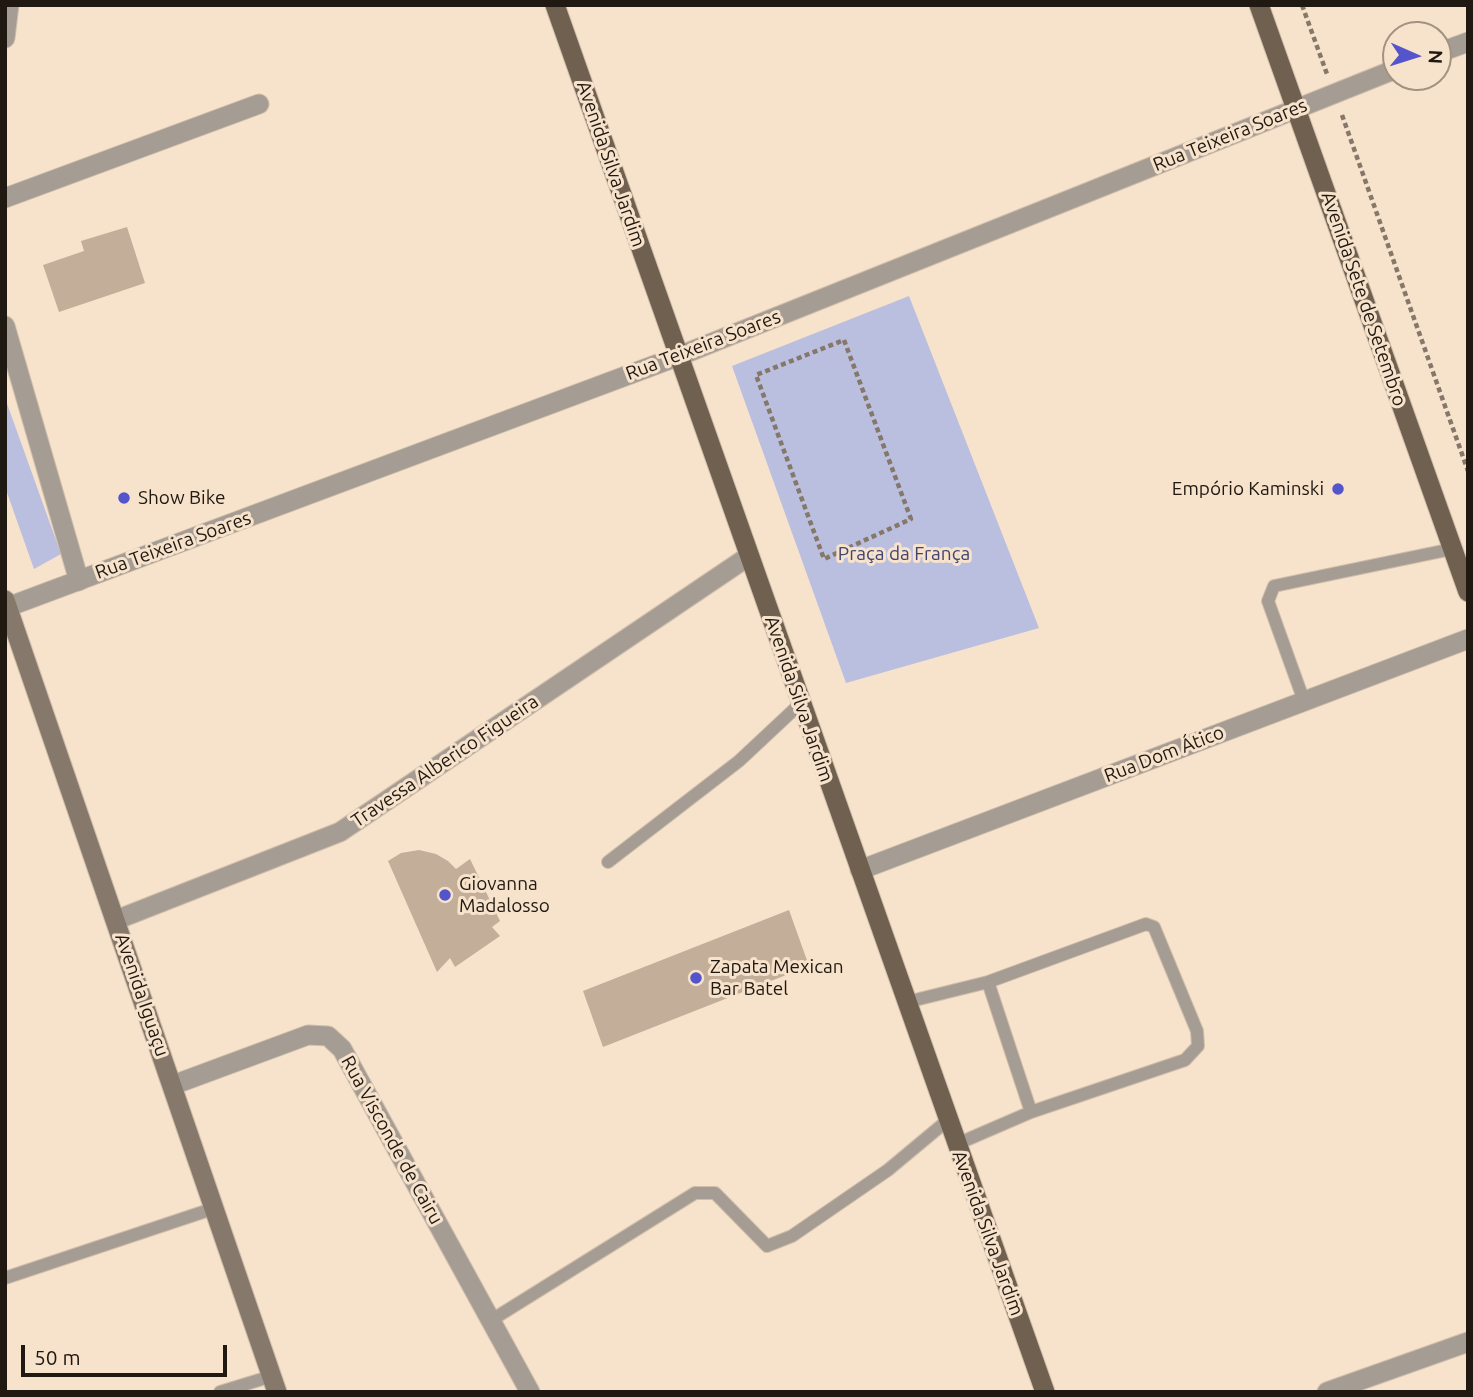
<!DOCTYPE html>
<html>
<head>
<meta charset="utf-8">
<style>
  body { margin:0 }
  #map { position:relative; width:1473px; height:1397px; overflow:hidden; background:#f7e2cc; font-family:Ubuntu,sans-serif }
  canvas { display:block }
  .frame { position:absolute; inset:0; border:7px solid #201911; pointer-events:none }
  .north { position:absolute; left:1382px; top:21px; width:70px; height:70px; box-sizing:border-box; background:#f7e2cc; border:2px solid #a19281; border-radius:50%; rotate:93deg; font-size:19px; font-weight:700; line-height:28px; text-align:center; color:#201911 }
  .north::after { content:''; display:block; margin:auto; width:24px; height:32px; background:#5454cb; clip-path:polygon(50% 0,100% 100%,50% 72%,0 100%) }
  .scale { position:absolute; left:21px; top:1345px; width:206px; height:32px; box-sizing:border-box; border:4px solid #201911; border-top:0; padding-left:9px; font-size:21px; line-height:24px; white-space:nowrap; color:#201911; -webkit-text-stroke:5px #f7e2cc; paint-order:stroke }
</style>
</head>
<body>
<div id="map">
<canvas width="1473" height="1397"></canvas>
<div class="frame"></div>
<div class="north">N</div>
<div class="scale">50 m</div>
</div>
<script>
const ctx = document.querySelector('canvas').getContext('2d');
ctx.lineJoin = 'round';
function paint(path, color) { ctx.fillStyle = color; ctx.fill(path, 'evenodd'); }
function stroke(path, color, width, dash) { ctx.strokeStyle = color; ctx.lineWidth = width; ctx.lineCap = dash ? 'butt' : 'round'; ctx.setLineDash(dash || []); ctx.stroke(path); }
function drawText(font, color, halo, rows, align = 'center') {
  ctx.font = font + ' Ubuntu,sans-serif'; ctx.lineWidth = 6; ctx.setLineDash([]); ctx.textBaseline = 'middle'; ctx.strokeStyle = halo; ctx.fillStyle = color; for (const [text, x, y, turn = 0] of rows) {
    ctx.save(); ctx.translate(x, y); ctx.rotate((+turn || 0) * Math.PI / 180); ctx.textAlign = isNaN(turn) ? turn : align; if (halo) ctx.strokeText(text, 0, 0); ctx.fillText(text, 0, 0); ctx.restore();
  }
}
const green = new Path2D(`
  M909,296L1039,628L846,683L732,366Z
  M5,398L61,554L34,569L5,487Z`);
const building = new Path2D(`
  M127,227L145,283L59,312L43,265L84,251L81,241Z
  M419,850L436,854L448,861L456,869L470,859L500,921L492,927L500,936L455,967L450,958L437,972L388,861L401,853Z
  M789,910L809,966L603,1047L583,991Z`);
const path = new Path2D(`
  M1302,5L1327,74
  M1342,115L1468,471
  M844,340L911,519L824,559L756,375Z`);
const service = new Path2D(`
  M1304,701L1268,601L1274,586L1452,549
  M608,862L739,761L801,703
  M988,982L1146,924L1154,927L1197,1031L1198,1046L1185,1060L1031,1112
  M907,1002L988,982L1031,1112L957,1144
  M5,1278L215,1208
  M490,1321L695,1193H715L767,1246L792,1236L888,1170L948,1120
  M220,1392L272,1376`);
const minor = new Path2D(`
  M5,38L9,5
  M5,198L259,104
  M5,326L79,581
  M860,870L1468,639
  M116,920L340,832L749,556
  M173,1085L308,1035L328,1036L342,1049L530,1392
  M1327,1392L1468,1342`);
const tertiary = new Path2D(`
  M1438,53L1468,42
  M5,608L679,356L1396,69`);
const secondary = new Path2D(`
  M5,600L277,1392`);
const primary = new Path2D(`
  M555,5L1045,1392
  M1259,5L1468,592`);
const markers = [
  [1338,489,7,"#5454cb"],
  [124,498,7,"#5454cb"],
  [445,895,7,"#5454cb"],
  [696,978,7,"#5454cb"]
];
const streetNames = [
  ["Rua Teixeira Soares",1230,135,-22],
  ["Avenida Silva Jardim",611,164,71],
  ["Avenida Sete de Setembro",1364,299,71],
  ["Rua Teixeira Soares",703,345,-21],
  ["Rua Teixeira Soares",173,545,-20],
  ["Avenida Silva Jardim",799,699,71],
  ["Rua Dom Ático",1164,754,-21],
  ["Travessa Alberico Figueira",445,761,-34],
  ["Avenida Iguaçu",142,995,71],
  ["Rua Visconde de Cairu",392,1140,61],
  ["Avenida Silva Jardim",988,1233,70]
];
const poiNames = [
  ["Empório Kaminski",1324,489,"right"],
  ["Show Bike",138,498],
  ["Giovanna",459,884],
  ["Madalosso",459,906],
  ["Zapata Mexican",710,967],
  ["Bar Batel",710,989]
];
const parkNames = [
  ["Praça da França",904,554]
];
paint(green, '#babfdf');
paint(building, '#c2ae99');
stroke(service, '#d0beaa', 14);
stroke(minor, '#d0beaa', 21);
stroke(tertiary, '#d0beaa', 21);
stroke(secondary, '#d0beaa', 21);
stroke(primary, '#d0beaa', 21);
stroke(path, '#857769', 4.5, [5, 3.5]);
stroke(service, '#a59d94', 12);
stroke(minor, '#a59d94', 19);
stroke(tertiary, '#a59d94', 19);
stroke(secondary, '#86796c', 19);
stroke(primary, '#6f6050', 19);
for (const [x, y, r, color] of markers) { const dot = new Path2D(); dot.arc(x, y, r, 0, 2 * Math.PI); ctx.fillStyle = color; ctx.fill(dot); stroke(dot, '#f7e2cc', 2.5); }
drawText('19px', '#201911', '#f7e2cc', streetNames);
drawText('19px', '#201911', '#f7e2cc', poiNames, 'left');
drawText('19px', '#404471', '#f7e2cc', parkNames);
</script>
</body>
</html>
